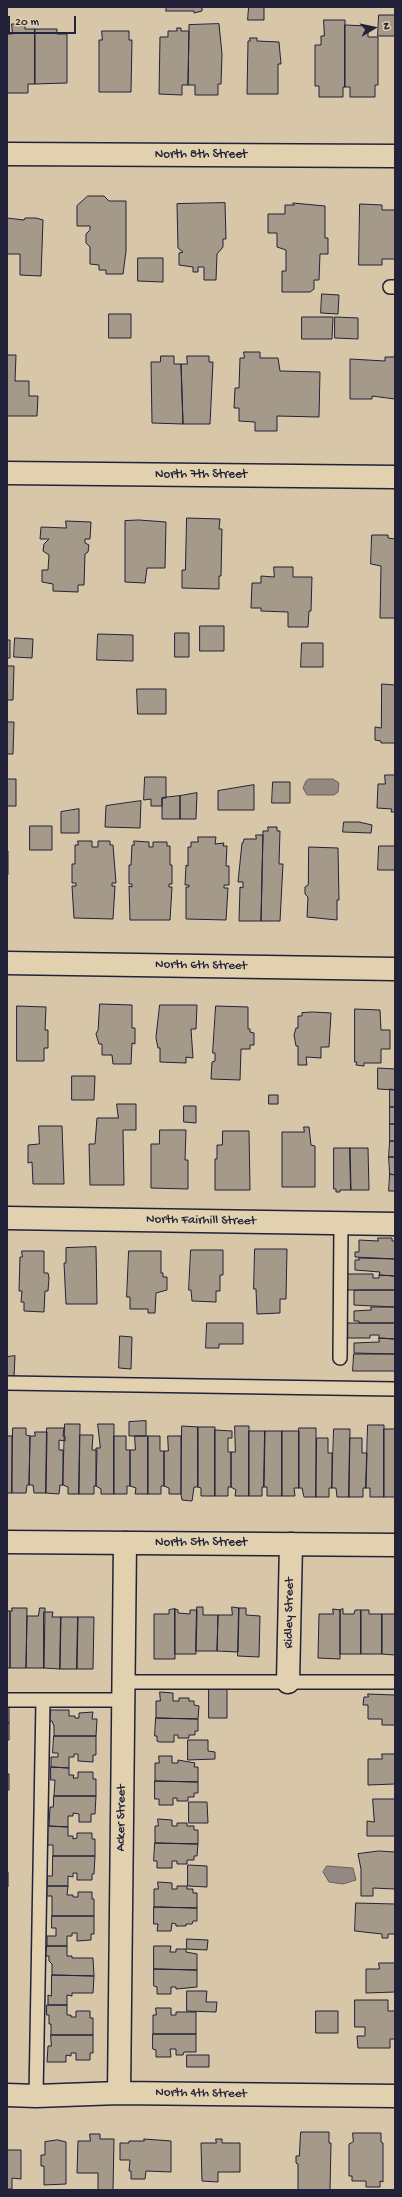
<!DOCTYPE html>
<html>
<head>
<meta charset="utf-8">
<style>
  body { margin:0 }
  #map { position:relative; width:402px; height:2197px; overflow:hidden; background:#d7c6a7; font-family:"Gochi Hand",sans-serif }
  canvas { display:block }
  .frame { position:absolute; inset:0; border:8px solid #22223b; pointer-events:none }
  .north { position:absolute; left:354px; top:8px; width:40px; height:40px; -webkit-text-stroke:3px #e2d1ae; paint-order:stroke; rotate:81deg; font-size:11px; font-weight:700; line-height:16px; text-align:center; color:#22223b }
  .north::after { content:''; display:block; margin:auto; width:14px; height:18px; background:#22223b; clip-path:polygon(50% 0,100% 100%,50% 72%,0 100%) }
  .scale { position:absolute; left:8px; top:16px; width:68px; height:18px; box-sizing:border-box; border:2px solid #22223b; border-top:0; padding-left:5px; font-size:12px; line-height:14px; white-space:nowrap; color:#22223b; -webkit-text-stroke:3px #e2d1ae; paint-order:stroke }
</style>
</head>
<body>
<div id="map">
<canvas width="402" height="2197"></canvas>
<div class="frame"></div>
<div class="north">N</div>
<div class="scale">20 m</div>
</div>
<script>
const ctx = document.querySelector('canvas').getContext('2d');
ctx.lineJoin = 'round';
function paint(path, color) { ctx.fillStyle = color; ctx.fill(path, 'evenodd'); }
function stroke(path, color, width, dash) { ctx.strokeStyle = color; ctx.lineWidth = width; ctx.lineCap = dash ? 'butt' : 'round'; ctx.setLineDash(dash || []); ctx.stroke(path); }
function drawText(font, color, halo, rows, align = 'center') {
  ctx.font = font + ' "Gochi Hand",sans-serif'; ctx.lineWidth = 4; ctx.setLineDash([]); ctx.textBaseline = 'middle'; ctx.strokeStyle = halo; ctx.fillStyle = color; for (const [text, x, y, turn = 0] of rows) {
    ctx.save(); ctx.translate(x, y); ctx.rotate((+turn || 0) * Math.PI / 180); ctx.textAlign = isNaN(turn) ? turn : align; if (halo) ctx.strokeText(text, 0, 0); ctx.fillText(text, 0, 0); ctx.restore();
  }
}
const water = new Path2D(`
  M309,779H333L339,783L338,792L334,795H307L303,788L306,781Z
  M327,1866L353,1868L356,1880L343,1884L329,1882L323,1872Z`);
const building = new Path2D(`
  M167,7H202V11L194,13V11H166Z
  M249,7H264V20H248Z
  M379,15H395V36H378Z
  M324,20H345V87H343V97H319V86H315V45H321V36H324Z
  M12,24H25V29H35V84H28V93H7V34H12Z
  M219,24L222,54L221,84H218V95H195V85H188L189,25Z
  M345,25L368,26V37H378V85H375V97H350V87H345Z
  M177,28H181V31H189L188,85H182V95L159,94L160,37H168V31H177Z
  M35,29H57V34H67V83L35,84Z
  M102,31H129V40H132L131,92H99V40H102Z
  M250,38H257V41L279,42L281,64H278V94H247L248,41H250Z
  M88,196H104L109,201H126V251L123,274H106V270H99V265L90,264V247L86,243V234L90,230V226H77V206Z
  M225,203L226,239H223V247L217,254L216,280H204V267H198V272H193V267L179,265V253L183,252L178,248L177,204Z
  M293,203L325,206V238H328V254H320L319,280H314V289L310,292H282V271H286V250L277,247V233H268V214H285V205H294Z
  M360,204L382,205V210H395V259H382V265H359Z
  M7,218L24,220L25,218H36L43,220L41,276L20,275V254H7Z
  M138,258H163V282L138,281Z
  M322,294L339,295L338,314L321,313Z
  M109,314H131V338H109Z
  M302,317H333L332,339H302Z
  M335,317L358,318V339L335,338Z
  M395,331V399L372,396V399H350V359L385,361V357H394Z
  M244,352H260V358H278L280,371L320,372L319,417L277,416V431H255V422L239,421V408H234L235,388H239L240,358H244Z
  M7,355H16L15,381H29V396H38L37,416H7Z
  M161,356H174V364H181L183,424L152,423L151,362H160Z
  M187,356H209V362H213L210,424H183L181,364H187Z
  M187,518L220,519L219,529H222L221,576H219V589L182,588V570H185Z
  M139,520L166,522L165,568H147L145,583L125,582V521Z
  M66,521L91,522L90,539H85V543L89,545L88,552L85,554L84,585H78V592L53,591V584L42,582V570H48L49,555L43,551L44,544L49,539H40L41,527L66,528Z
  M372,535H388V538L395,539V618H380L381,566L371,564Z
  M274,567H293V577H312L311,611H309L308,627H288V612L261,611V608H251L252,583H261V576L274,577Z
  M200,626H224V651H200Z
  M175,633H189V657H175Z
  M98,634L133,635V661L97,660Z
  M15,638L33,639L32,658L14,657Z
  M7,640H10V658H7Z
  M302,643H323V667H301Z
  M7,666H14L13,700H7Z
  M382,684L395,685V743H381V741L375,740V727L381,728Z
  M137,689H166V714H138Z
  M7,722H14L13,754H7Z
  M385,775H395V812H391L392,809L377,808L378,784H385Z
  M145,777H166V798H162V806H151V799L144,800Z
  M7,779H16V806H7Z
  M273,782H290V803H272Z
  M254,785V810H218V791Z
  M197,793L196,819H180V796Z
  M180,796V819H162V798Z
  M141,801L140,828L105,827L106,806Z
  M79,809V833H61V812Z
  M344,822H359L372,825L371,833L343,832Z
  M30,826H52V850H30Z
  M268,827H277V831H280L279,864H283L280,921H261L263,831H268Z
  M256,835H263L261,921H239L240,887L243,888V882H238L242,843H243L244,839H256Z
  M198,837H216L215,844L224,843L223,846H227L226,866H229V885H224V888H228L226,920L186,919V887H189V885H185L186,865L188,866V847H191V842H198Z
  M78,841H92V847H98V841H110V845H113L116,883H112V886H115L113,919L74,918L72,886H76V883H72V864H75V845H78Z
  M134,841L149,842V847H153V842H167V846H170V865H172V884H169V887H172L170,920H130L129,886L132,887V884H129V865H131L132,845H134Z
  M379,846H395V872L394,870H378Z
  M309,847L338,848L339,900H337V920L307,917L308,897L305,894V887L308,885Z
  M7,851H8V875H7Z
  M100,1004L132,1005V1028H135V1044L132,1043L131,1064H113L112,1055H102V1044H99L96,1034L98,1030Z
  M160,1005H197L196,1029H191L193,1058L186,1057V1063L160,1062V1048H158L156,1038Z
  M17,1006L46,1007L45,1030H48V1048H44V1061H17Z
  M216,1006L248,1007V1029H250V1032L254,1033V1045H250V1049H241L240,1080L211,1079L212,1062L215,1061V1053H213Z
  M355,1009L380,1010L381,1030H390V1049H381V1063H364V1066L356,1065L357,1062H355Z
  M313,1012L331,1013L329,1047H321V1058L306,1057L307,1065H298V1046H296L294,1035L296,1028H298V1016H302V1013Z
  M378,1068L395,1069V1090L378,1089Z
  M72,1076H95L94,1100H72Z
  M390,1089L395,1090V1107H390Z
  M269,1095H278V1104H269Z
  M117,1104H136V1130H123L124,1185H90L89,1144H95L97,1118H118Z
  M184,1106H196V1123L184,1122Z
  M390,1107H395V1124H390Z
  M390,1124H395V1141H390Z
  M39,1126H62L64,1184H33L32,1162L28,1163V1145L39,1144Z
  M304,1127H309L311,1145L315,1146V1187H282V1132H304Z
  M160,1130H186L185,1160H188V1189L151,1188V1144H159Z
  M223,1131H249L250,1190H215V1159H217V1145H222Z
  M390,1141H395V1157H389Z
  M334,1148H350L351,1190H340V1192H336V1189H334Z
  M350,1148H368L369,1190H351Z
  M389,1157H395V1175L390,1174Z
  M390,1174L395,1175V1191H389Z
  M378,1238H392V1241H395V1259L355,1257V1252H359V1240L378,1241Z
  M96,1247L97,1304H66L64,1263H66V1248Z
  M255,1249H287L286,1299H280V1313L257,1314L256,1289H254Z
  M191,1250H223V1275H220V1291H216V1302L192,1301L191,1290H189Z
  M22,1251H44V1273H48L49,1278L48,1291H45L44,1312L24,1311V1302H21L22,1291H19L20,1257H22Z
  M129,1251H161V1273H163V1277H167V1290L156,1293L155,1313H148V1309H130V1297H127Z
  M359,1258L395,1259V1276L379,1275L380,1272L355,1270V1260H359Z
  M347,1274H373V1278H379V1275L395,1276V1290H346Z
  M359,1290H395V1307L354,1305V1291Z
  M371,1307H395V1323H359V1321H354V1311L371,1310Z
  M207,1323H243V1344H219V1348H206Z
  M348,1323H395V1339L379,1338V1335H370V1338H348Z
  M120,1336L132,1337L131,1369L119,1368Z
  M379,1338L395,1339V1354L354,1353V1343L379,1342Z
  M354,1354H395V1371H353Z
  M15,1356L14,1377H7V1357Z
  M146,1421V1436H129V1422Z
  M65,1424H80L79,1494H68V1487L63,1485Z
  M98,1424H114V1494H101V1489L96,1486V1448H100Z
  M368,1425H384V1497H370V1488H366Z
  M182,1426L198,1427V1487H194L192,1501L182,1500L181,1494Z
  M235,1426H249V1496H235L236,1490L231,1487V1452H235Z
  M198,1427H215V1496H201V1488L198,1487Z
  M13,1428H26V1435L30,1436L29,1485H27L26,1493H12Z
  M47,1428H64L63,1436H65V1441L59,1440V1450H63V1485H60L59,1494L46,1493Z
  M299,1428H316V1497H304L302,1488H299Z
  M334,1429H350L349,1497H337L336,1488H332Z
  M384,1429H395V1497H384Z
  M215,1430L232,1431V1438H228V1452H231V1487H228V1496H215Z
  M249,1431H265L264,1487H262V1496H249Z
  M265,1431H282V1496H267V1487H264Z
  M282,1431H299V1488H294L295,1496H282Z
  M35,1432H47L46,1493H34L33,1485H29L30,1436H35Z
  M80,1435H93L92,1450H97L96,1486H94V1494H79Z
  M7,1436H12V1493H7Z
  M114,1436H126V1450H130V1486H127V1494H114Z
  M135,1436H148V1494H135L136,1488L130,1486V1450H135Z
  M148,1436H160V1451H164V1486H161V1494H148Z
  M168,1436H181V1494H169V1488L164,1486V1451H168Z
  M317,1438H328V1453H332V1488H329V1497H316Z
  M350,1438H362V1453H367L366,1488H363V1497H349Z
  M197,1607H203V1615H218L217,1651H196Z
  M232,1607L239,1608L238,1652L217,1651L218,1615H232Z
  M12,1608H27L26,1668H10V1611H12Z
  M40,1608H45L44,1668H26L27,1616H38Z
  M239,1608H246V1615L260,1616L259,1657L238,1656Z
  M175,1609L178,1610V1613L190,1614V1610H197L196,1654H175Z
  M175,1609V1659H154V1614H169V1610Z
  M333,1609L340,1610V1659L318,1658L319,1614H333Z
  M343,1609V1614H354L355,1610H361V1654H340V1610Z
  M361,1610H369V1614H382V1654H361Z
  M7,1611H10V1668H7Z
  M44,1612H53L52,1617H61L60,1669L44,1668Z
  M382,1614H395V1655L382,1654Z
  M61,1617H78L77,1669H60Z
  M78,1617H94L93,1669H77Z
  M209,1686H227V1718H209Z
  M160,1692L173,1693V1701H179V1698H189V1701H194V1705L199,1706L198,1719L156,1718V1701H160Z
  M368,1694L395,1695V1725H382V1719H368V1705H363L364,1697H368Z
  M7,1707H9V1723H7Z
  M51,1710H69V1716H75V1718H79V1713L93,1712L92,1719H97L96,1736H54V1726L52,1721H50Z
  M156,1718L198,1719V1731H195V1735H189V1738H178V1735H174V1742H159L157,1741V1736H155Z
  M7,1723H9V1740H7Z
  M54,1736H96V1755H93V1762L78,1761V1754H74V1757H69V1768L51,1767V1757H58V1753H53Z
  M188,1740H208V1751L215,1752V1759L188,1760Z
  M382,1754H395V1784L368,1785V1759H382Z
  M159,1756H172V1763H178V1760L195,1763L194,1767H198V1782L155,1781V1763H159Z
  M51,1767L69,1768V1775H74L73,1778H78V1772H93V1779H96V1796H54L55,1780H51Z
  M7,1774H9V1790H7Z
  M155,1781L198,1782V1793H194V1797H188V1801H177V1798H173V1805H159V1799H155Z
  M54,1796H96L95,1814H91V1822H79V1814L73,1813V1816H68V1827L49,1826L50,1807H53Z
  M373,1799H395V1836H367V1821L374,1822Z
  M189,1802H207L208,1823H189Z
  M158,1819L172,1820V1826H177V1823H187V1826H194V1830H198V1844L155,1843V1826H158Z
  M47,1826L68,1827V1836H73V1839L77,1838V1833H92V1839H95V1856H53V1845H47Z
  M155,1843L198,1844L197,1856H194V1860H187V1864H177V1861H172V1868H157V1861H154Z
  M379,1851L395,1852V1889L373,1888V1896H361V1869L358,1854Z
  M53,1856H95L94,1874H92V1880H77V1873H73V1877L68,1876V1886H47V1876H52Z
  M188,1865L207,1866V1887L188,1886Z
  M7,1872H8V1887H7Z
  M158,1882L172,1883V1889H177V1886H187V1889H193V1893H197V1908L154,1907V1889H158Z
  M47,1886H68L67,1895H73V1897H78V1892H92V1899H94V1916H52V1896H47Z
  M356,1903L395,1904V1934H388V1938H382V1934L355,1931Z
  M154,1907L197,1908V1921H193L192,1924H186V1926H176V1924L172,1923L171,1931H157L158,1924H154Z
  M52,1916H94V1934H91V1940L77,1941V1933H72V1936H67V1946H47V1936H56V1928H52Z
  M187,1939L208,1940L207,1950L187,1949Z
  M47,1946H67V1956H72V1958H93L94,1976L52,1975V1964L49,1961V1956H46Z
  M154,1946H171L170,1952H176V1949H186V1952L197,1954V1970L154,1969Z
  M379,1963H395V1992L366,1993V1969H379Z
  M154,1969L197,1970V1987L176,1989V1987H171V1994H157V1987L154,1986Z
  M52,1975L94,1976L93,1993H72V1996L67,1995V2005H48V1995L51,1996Z
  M187,1991H207L206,2002H217L216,2012L187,2011Z
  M355,2000H388V2011H395V2039H390V2048H358L357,2036H365V2027H355Z
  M47,2005H67V2015H71V2017H76V2011H90V2018H93V2035H51V2024H49V2015H47Z
  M156,2008H171V2015H176V2012H196V2034H153V2015H156Z
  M316,2011H338V2033H316Z
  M153,2034H196V2052H184L183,2055H176V2049H170L171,2057H156V2050L153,2049Z
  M51,2035H93V2053H90V2060H76V2053H71V2056L66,2055V2062H47L48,2046H51Z
  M187,2055H209V2067H187Z
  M301,2132H329V2143H331L330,2190H298V2164L296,2163V2156H299Z
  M353,2133H381V2142L383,2143V2182L380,2181V2187H366V2181H352V2176H349V2144L353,2142Z
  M90,2134H100V2139H114L113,2190H98V2173H77L78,2141H90Z
  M144,2139L171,2141V2172L146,2171L145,2179H131V2171H129L130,2160H120V2143H129V2141H144Z
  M216,2139H222V2143H240V2172H218V2182L202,2181L201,2143H216Z
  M58,2140L66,2142V2184L44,2185V2166H41V2155H45V2142Z
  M7,2146V2150H21V2179L12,2178V2189H7Z`);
const service = new Path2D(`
  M390,287H395
  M340,1358L341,1224
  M7,1383L395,1389
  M124,1682H395
  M7,1700H124
  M36,2096L43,1700`);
const minor = new Path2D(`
  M7,154L395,156
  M7,473L395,477
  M7,963L395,969
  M7,1218L395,1224
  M288,1682L291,1544
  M119,2093L125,1543
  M7,2095L36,2096L119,2093L395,2096`);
const tertiary = new Path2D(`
  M7,1542L395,1545`);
const streetNames = [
  ["North 8th Street",201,155],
  ["North 7th Street",201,475],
  ["North 6th Street",201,966,1],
  ["North Fairhill Street",201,1221,1],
  ["North 5th Street",201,1543],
  ["Ridley Street",290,1613,-89],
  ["Acker Street",122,1818,-89],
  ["North 4th Street",201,2094,1]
];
paint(water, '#948980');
stroke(water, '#666064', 1);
paint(building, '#a59989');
stroke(building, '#22223b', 1);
stroke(service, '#22223b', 16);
stroke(minor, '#22223b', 25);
stroke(tertiary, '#22223b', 25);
stroke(service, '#e2d1ae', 13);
stroke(minor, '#e2d1ae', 22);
stroke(tertiary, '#e2d1ae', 22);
drawText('13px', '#22223b', '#e2d1ae', streetNames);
</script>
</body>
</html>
